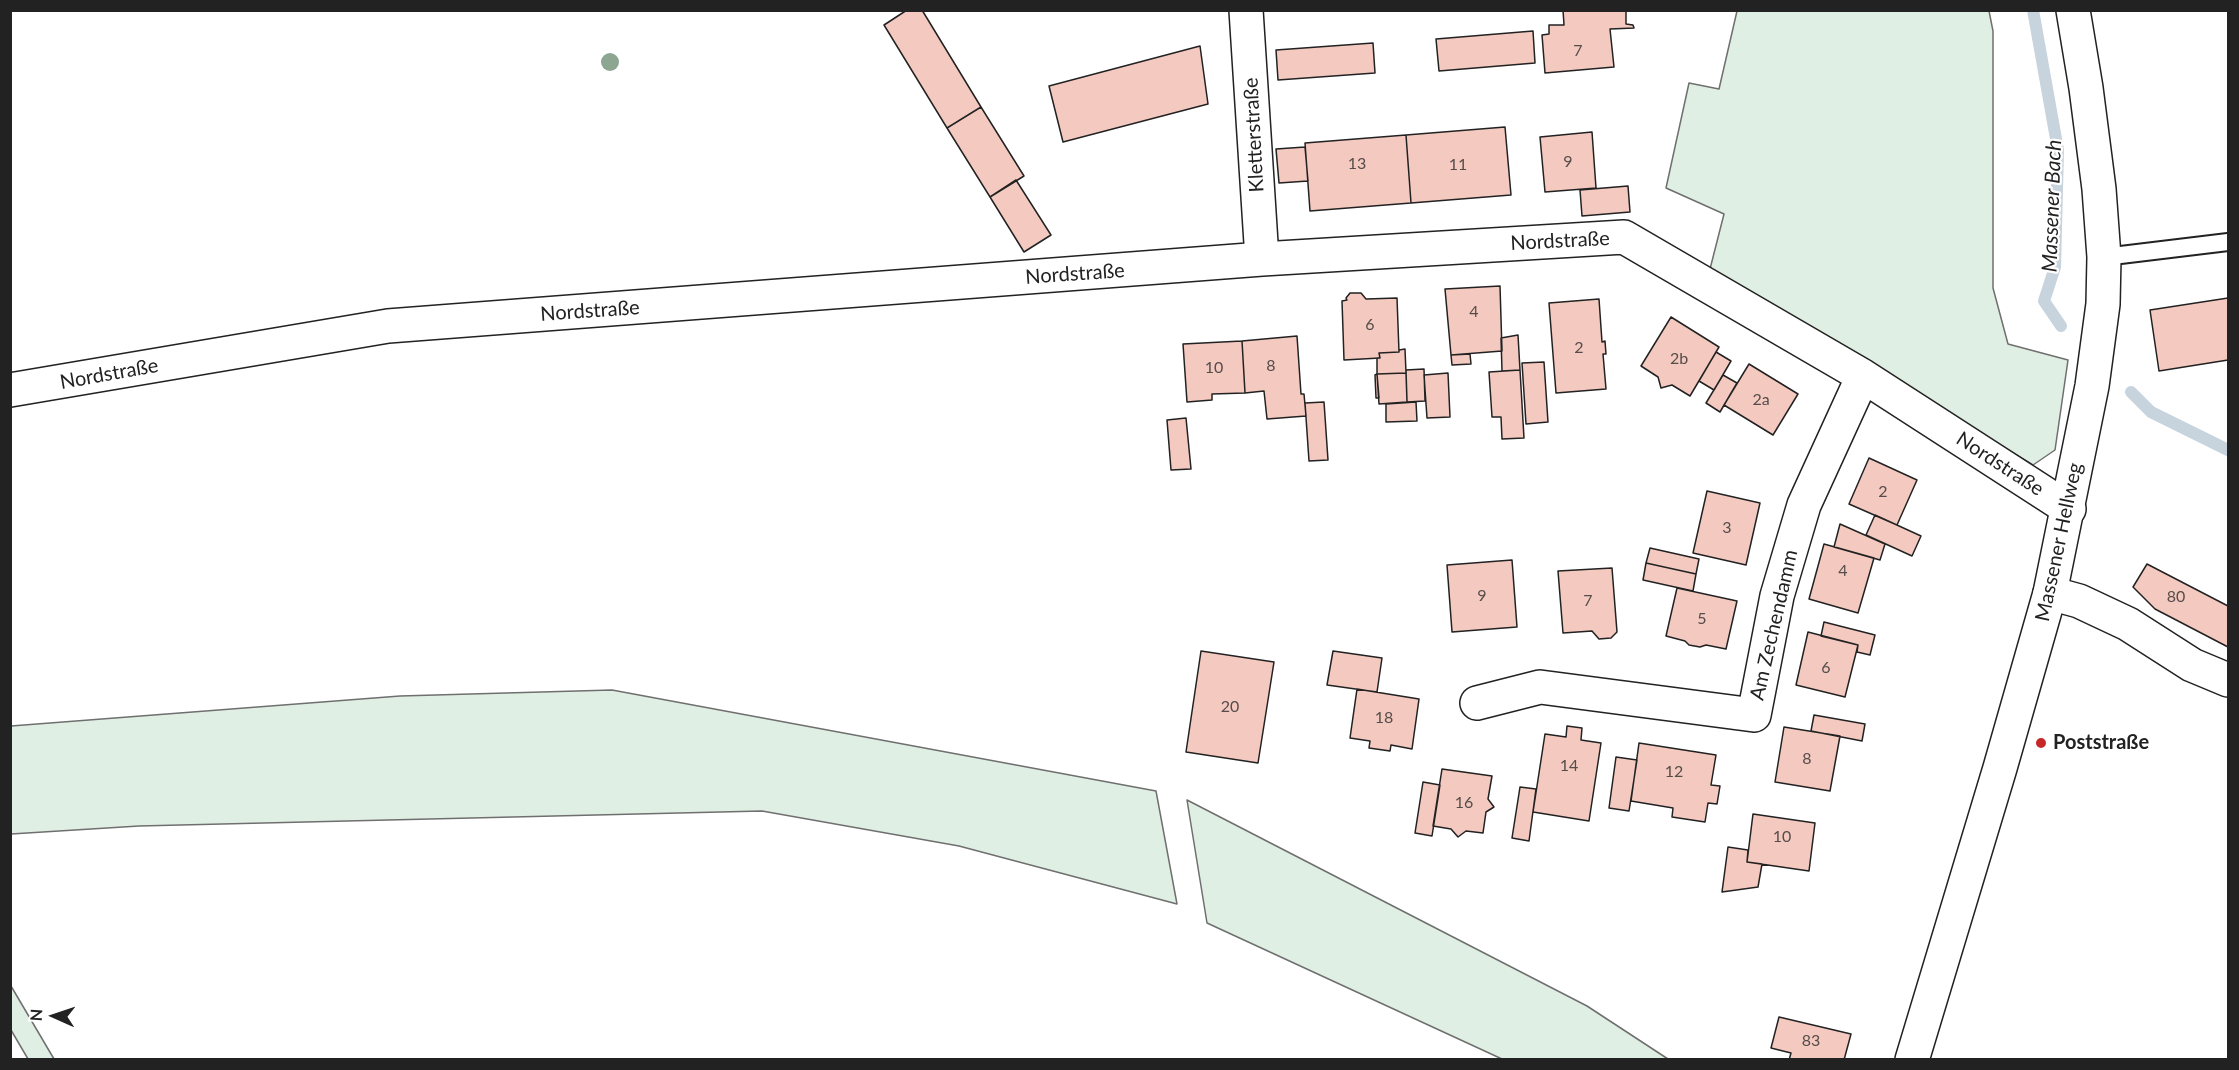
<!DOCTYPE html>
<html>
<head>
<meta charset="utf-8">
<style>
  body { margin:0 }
  #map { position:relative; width:2239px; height:1070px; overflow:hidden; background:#fff; font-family:Lato,sans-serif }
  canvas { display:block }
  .frame { position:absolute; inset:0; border:12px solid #222; pointer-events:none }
  .north { position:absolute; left:24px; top:986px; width:60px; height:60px; -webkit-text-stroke:4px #fff; paint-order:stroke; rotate:273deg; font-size:16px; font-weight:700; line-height:24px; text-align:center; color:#222 }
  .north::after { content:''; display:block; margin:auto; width:21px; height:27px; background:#222; clip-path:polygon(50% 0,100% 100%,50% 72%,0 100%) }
</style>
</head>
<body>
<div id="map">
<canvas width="2239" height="1070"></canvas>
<div class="frame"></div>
<div class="north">N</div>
</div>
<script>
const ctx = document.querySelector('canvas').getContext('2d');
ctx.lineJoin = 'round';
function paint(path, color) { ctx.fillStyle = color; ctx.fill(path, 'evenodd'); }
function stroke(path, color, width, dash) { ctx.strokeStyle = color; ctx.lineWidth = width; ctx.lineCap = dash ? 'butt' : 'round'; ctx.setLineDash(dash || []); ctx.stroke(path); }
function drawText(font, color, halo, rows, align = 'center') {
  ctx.font = font + ' Lato,sans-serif'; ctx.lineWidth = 4.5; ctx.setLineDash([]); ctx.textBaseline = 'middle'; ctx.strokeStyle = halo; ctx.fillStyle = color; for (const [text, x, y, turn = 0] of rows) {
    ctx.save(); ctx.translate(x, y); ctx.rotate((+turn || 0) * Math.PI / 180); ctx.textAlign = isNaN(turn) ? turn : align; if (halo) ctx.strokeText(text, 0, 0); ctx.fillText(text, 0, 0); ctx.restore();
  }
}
const green = new Path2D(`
  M1737,11H1989L1993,31V288L2008,344L2068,360L2055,450L2033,465L1710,269L1724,214L1666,188L1689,83L1719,89Z
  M612,690L1156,791L1177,904L959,846L762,811L139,826L11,834V726L400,696Z
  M1187,800L1587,1006L1668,1059H1502L1207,923Z
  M10,986H11L54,1059H28L11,1030Z`);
const stream = new Path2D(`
  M2033,10L2058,150L2055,267L2044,301L2061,326
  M2131,392L2151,412L2228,450`);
const building = new Path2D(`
  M907,10H922L981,107L947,128L884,25Z
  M1563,10H1626V24L1633,25L1634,28L1610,29L1614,67L1545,73L1542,35L1549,34V25H1564Z
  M1533,31L1535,63L1439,71L1436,39Z
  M1373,43L1375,73L1278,80L1276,50Z
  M1200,46L1208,104L1063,142L1049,86Z
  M981,107L1024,176L990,197L947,128Z
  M1505,127L1511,195L1411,203L1406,135Z
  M1592,132L1596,188L1545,192L1540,137Z
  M1406,135L1411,203L1310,211L1305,143Z
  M1305,147L1308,181L1279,183L1276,149Z
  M1016,180L1051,235L1024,252L990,197Z
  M1628,186L1630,212L1582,216L1580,190Z
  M1500,286L1502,351L1451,355L1445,289Z
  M1350,293H1361L1366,299L1397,298L1399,352L1379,353L1380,358L1344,360L1342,301L1347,300L1346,298Z
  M2228,298V360L2159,371L2150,310Z
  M1599,299L1602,342L1605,341L1606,354H1603L1606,389L1556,393L1549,303Z
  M1671,317L1719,347L1690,396L1672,385L1661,388L1658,377L1641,366Z
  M1518,335L1520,370L1502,371L1501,338Z
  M1297,336L1301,394H1304L1306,416L1267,419L1264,391L1245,393L1242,341Z
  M1242,341L1245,393L1212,394V400L1187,402L1183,344Z
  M1405,349L1406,373L1377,374V358H1380L1379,353L1399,352V350Z
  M1716,352L1731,361L1714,390L1699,381Z
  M1470,354L1471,364L1452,365L1451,355Z
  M1544,362L1548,422L1526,424L1522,363Z
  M1749,364L1798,394L1773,435L1724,405Z
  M1424,369L1425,401L1407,402L1406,370Z
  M1520,370L1524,438L1502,439L1501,417H1492L1489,372Z
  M1406,373L1407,402L1379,404L1377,374Z
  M1448,373L1450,417L1427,418L1424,375Z
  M1377,374L1379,398H1376L1375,375Z
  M1723,375L1737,383L1720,412L1706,403Z
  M1324,402L1328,460L1309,461L1305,403Z
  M1416,402L1417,421L1386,422V404Z
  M1186,418L1191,469L1171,470L1167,420Z
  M1869,458L1917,480L1897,525L1849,504Z
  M1707,491L1760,503L1746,565L1693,553Z
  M1875,515L1921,536L1912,556L1866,535Z
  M1840,524L1885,544L1880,560L1834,547Z
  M1824,544L1874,558L1858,613L1809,599Z
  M1650,548L1699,559L1696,574L1646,563Z
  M1512,560L1517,627L1452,632L1447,565Z
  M1646,563L1696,574L1693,591L1643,580Z
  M2147,564L2228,606V647L2155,609L2133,587Z
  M1612,568L1617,632L1611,638L1599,639L1592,631L1563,633L1558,571Z
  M1677,588L1737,601L1726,649L1706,645L1700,647L1689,645L1685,641L1666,636Z
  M1824,622L1875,635L1870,655L1857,652L1858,645L1821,636Z
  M1808,632L1858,645L1845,697L1796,685Z
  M1201,651L1274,662L1258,763L1186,752Z
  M1333,651L1382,658L1377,692L1327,685Z
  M1357,689L1419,699L1412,749L1391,745L1390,751L1369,748L1370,741L1350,738Z
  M1814,715L1865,724L1862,741L1811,731Z
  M1567,726L1582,728L1581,740L1601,743L1589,821L1533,812L1545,734L1566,737Z
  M1784,727L1840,736L1830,791L1775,782Z
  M1639,743L1716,755L1711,785L1720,786L1717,804L1708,803L1705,822L1672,817L1673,808L1631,801Z
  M1616,757L1637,760L1629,811L1609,808Z
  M1442,769L1492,776L1488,799L1494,807L1486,812L1483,833L1466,831L1458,837L1451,829L1433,826Z
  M1423,782L1440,785L1432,836L1415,833Z
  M1520,787L1536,789L1529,841L1512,838Z
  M1753,814L1815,823L1809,871L1747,862Z
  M1728,847L1748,850L1747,862L1762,864L1758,887L1722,892Z
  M1779,1017L1851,1034L1844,1060H1789L1791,1053L1771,1048Z`);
const lane = new Path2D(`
  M2104,257L2228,242`);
const street = new Path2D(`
  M1246,10L1262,259
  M10,390L388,326L1262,259L1624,237L1863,376L2069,509
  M2050,593L2079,601L2128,624L2192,665L2228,680
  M1477,703L1540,687L1754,715L1777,596L1804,505L1863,376`);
const secondary = new Path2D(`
  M1912,1060L2000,768L2050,593L2092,386L2103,304L2104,257L2099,189L2086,88L2073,10`);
const trees = [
  [610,62]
];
const markers = [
  [2041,743,6,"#c62828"]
];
const numberNames = [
  ["7",1578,51],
  ["9",1568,162],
  ["13",1357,164],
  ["11",1458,165],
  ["4",1474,312],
  ["6",1370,325],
  ["2",1579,348],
  ["2b",1679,359],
  ["8",1271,366],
  ["10",1214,368],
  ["2a",1761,400],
  ["2",1883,492],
  ["3",1727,528],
  ["4",1843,571],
  ["9",1482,596],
  ["80",2176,597],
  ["7",1588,601],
  ["5",1702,619],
  ["6",1826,668],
  ["20",1230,707],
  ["18",1384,718],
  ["8",1807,759],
  ["14",1569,766],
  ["12",1674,772],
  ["16",1464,803],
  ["10",1782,837],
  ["83",1811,1041]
];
const streetNames = [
  ["Kletterstraße",1254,135,-93],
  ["Nordstraße",1560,241,-3],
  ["Nordstraße",1075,274,-4],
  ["Nordstraße",590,311,-4],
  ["Nordstraße",109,374,-10],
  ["Nordstraße",2000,464,33],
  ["Massener Hellweg",2059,542,-78],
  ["Am Zechendamm",1774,625,-77]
];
const poiNames = [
  ["Poststraße",2053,743]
];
const waterNames = [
  ["Massener Bach",2052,206,-88]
];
paint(green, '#e0efe3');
stroke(green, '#6f6f6f', 1.5);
stroke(stream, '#c7d3dd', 12);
paint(building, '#f3c9c0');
stroke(building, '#222', 1.5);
stroke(lane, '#222', 20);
stroke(street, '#222', 36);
stroke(secondary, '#222', 36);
stroke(lane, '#fff', 16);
stroke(street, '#fff', 33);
stroke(secondary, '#fff', 33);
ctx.fillStyle = '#8da692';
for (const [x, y] of trees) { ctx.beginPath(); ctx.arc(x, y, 9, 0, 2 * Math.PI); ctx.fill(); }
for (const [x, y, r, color] of markers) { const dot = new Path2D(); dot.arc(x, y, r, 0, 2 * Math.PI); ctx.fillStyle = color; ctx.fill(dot); stroke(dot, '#fff', 2); }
drawText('16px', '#564c4a', null, numberNames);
drawText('20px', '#222', '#fff', streetNames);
drawText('bold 20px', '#222', '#fff', poiNames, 'left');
drawText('italic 21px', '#222', '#fff', waterNames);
</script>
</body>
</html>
